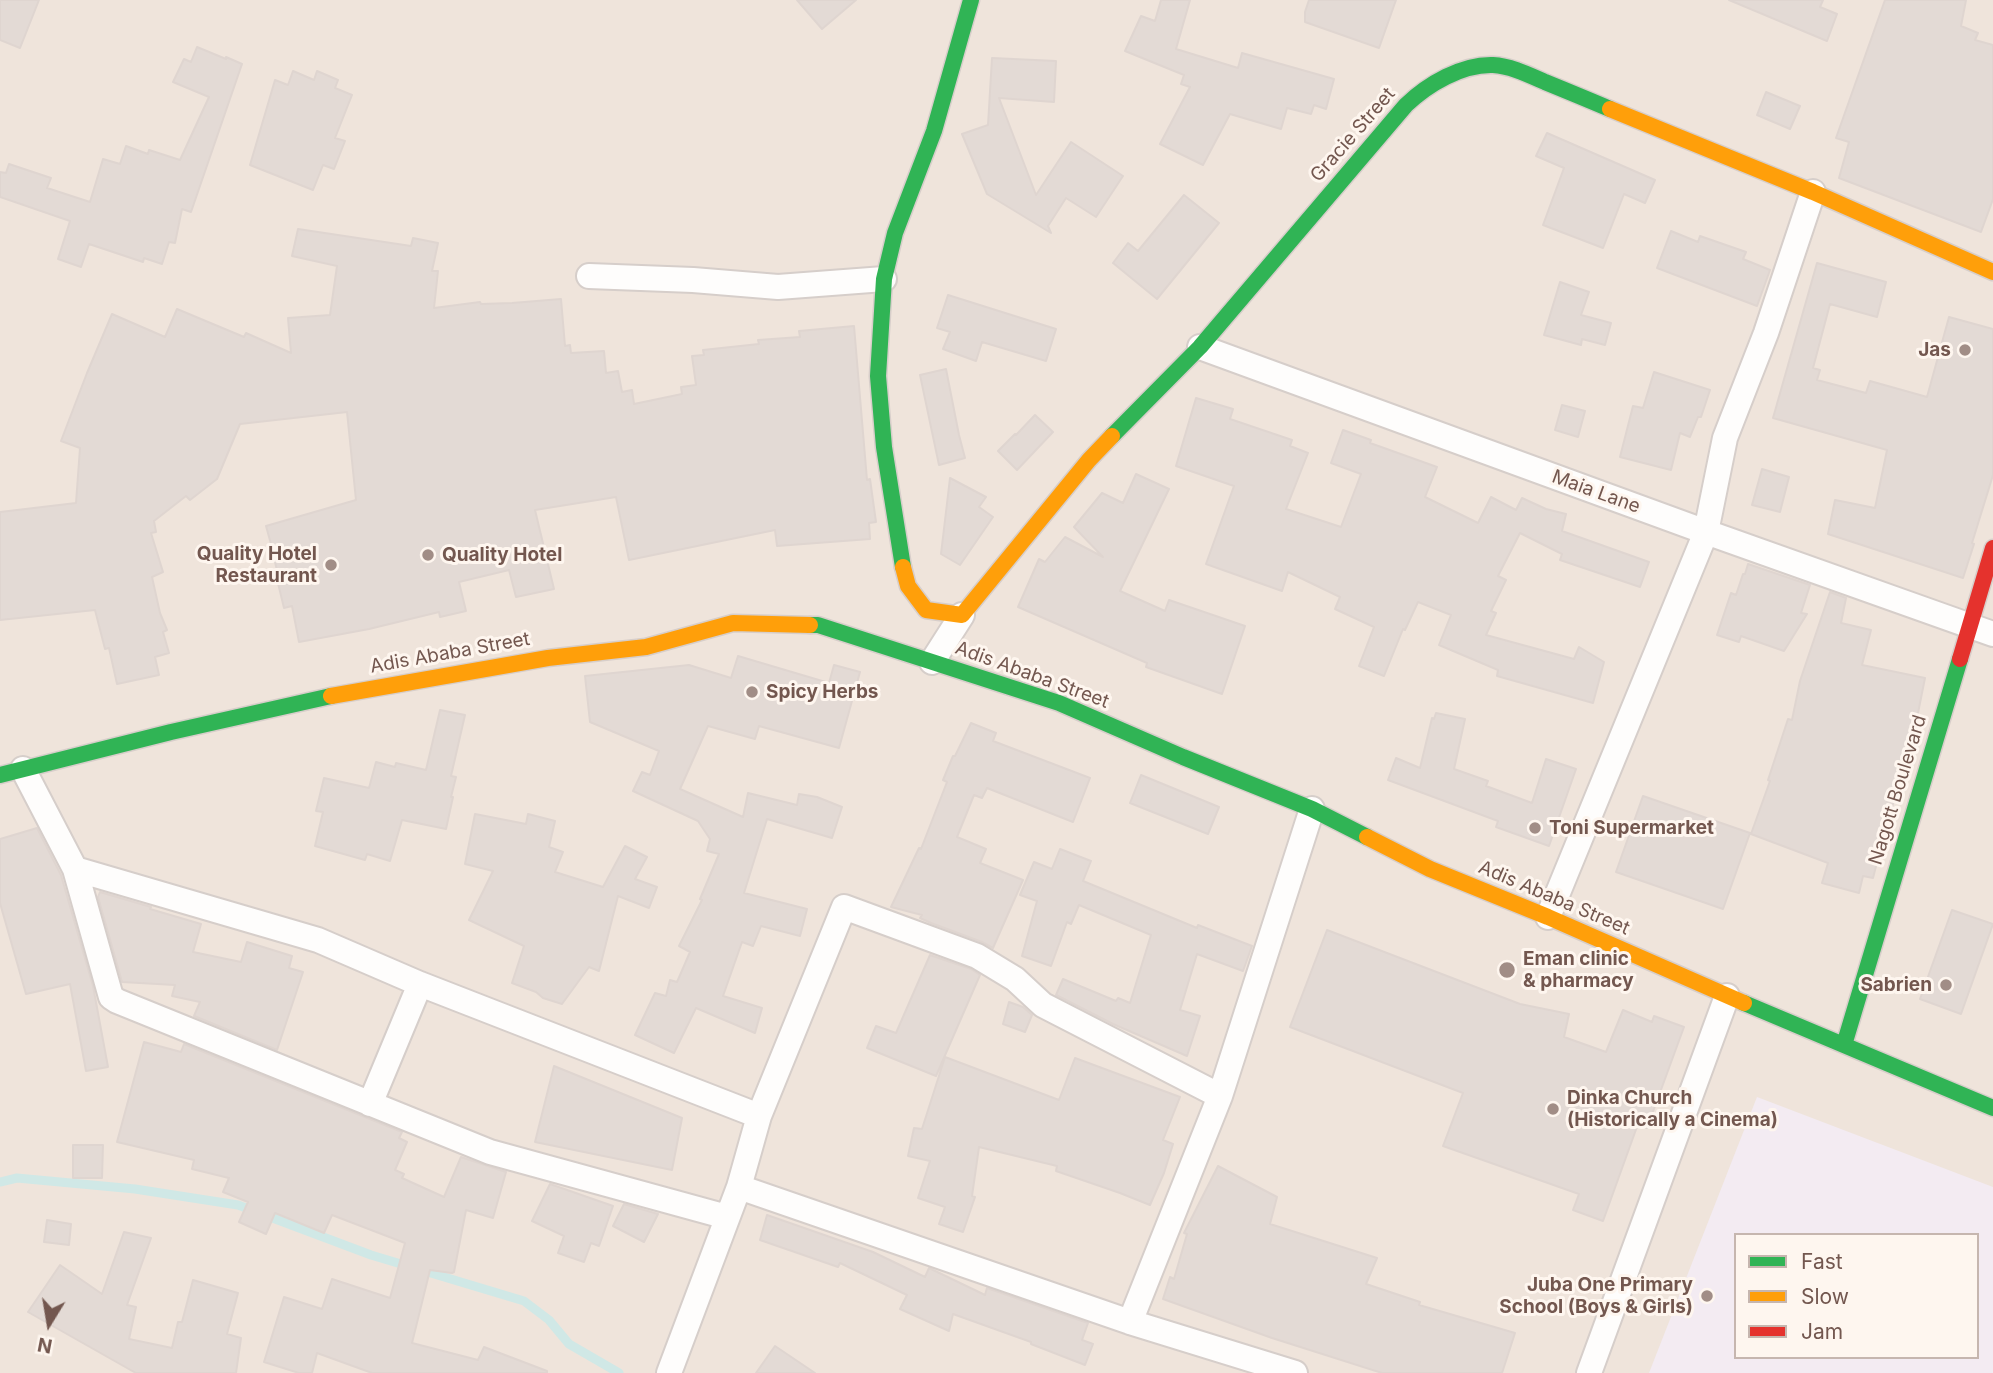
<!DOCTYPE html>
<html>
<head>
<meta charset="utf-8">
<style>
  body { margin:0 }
  #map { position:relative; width:1993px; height:1373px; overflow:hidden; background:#f7f2ed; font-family:Inter,sans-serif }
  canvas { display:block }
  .legend { position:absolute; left:1734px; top:1233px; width:245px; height:126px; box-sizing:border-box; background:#fef6ef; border:2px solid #c6b6af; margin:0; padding:9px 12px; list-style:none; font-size:21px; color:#73574f }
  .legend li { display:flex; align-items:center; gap:14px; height:35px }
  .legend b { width:35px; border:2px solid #c6b6af }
  .north { position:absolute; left:14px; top:1289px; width:70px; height:70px; -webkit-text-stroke:5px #fef6ef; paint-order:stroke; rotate:191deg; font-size:19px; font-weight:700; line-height:28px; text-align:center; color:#73574f }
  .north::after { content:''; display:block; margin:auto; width:24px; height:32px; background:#73574f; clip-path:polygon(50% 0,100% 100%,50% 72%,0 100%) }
</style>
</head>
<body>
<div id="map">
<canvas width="1993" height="1373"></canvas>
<ul class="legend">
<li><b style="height:9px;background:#30b455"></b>Fast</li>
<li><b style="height:9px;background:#ff9f0a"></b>Slow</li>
<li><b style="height:9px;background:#e5322d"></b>Jam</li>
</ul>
<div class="north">N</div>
</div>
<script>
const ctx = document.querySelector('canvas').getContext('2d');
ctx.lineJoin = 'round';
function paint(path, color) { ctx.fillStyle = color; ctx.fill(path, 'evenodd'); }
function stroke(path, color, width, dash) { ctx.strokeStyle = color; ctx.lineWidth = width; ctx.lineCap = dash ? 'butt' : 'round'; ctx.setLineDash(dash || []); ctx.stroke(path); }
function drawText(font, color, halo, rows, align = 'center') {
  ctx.font = font + ' Inter,sans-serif'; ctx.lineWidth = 6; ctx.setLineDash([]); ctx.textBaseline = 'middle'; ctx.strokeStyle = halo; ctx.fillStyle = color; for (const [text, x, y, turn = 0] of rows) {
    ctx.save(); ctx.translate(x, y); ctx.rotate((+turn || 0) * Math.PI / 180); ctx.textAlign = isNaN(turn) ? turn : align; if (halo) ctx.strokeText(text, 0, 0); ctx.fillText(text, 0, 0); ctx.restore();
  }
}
const residential = new Path2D(`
  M0,0H1993V1373H0ZM1736,1235H1977V1357H1736Z`);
const education = new Path2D(`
  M1757,1097L1993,1187V1373H1649ZM1736,1235H1977V1357H1736Z`);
const stream = new Path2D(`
  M0,1182L17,1178L135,1189L238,1205L371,1255L524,1301L549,1320L569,1344L619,1373`);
const building = new Path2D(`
  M0,0H39L20,48L0,40Z
  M797,0H856L822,29Z
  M1161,0H1190L1176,49L1238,68L1242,53L1334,79L1326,109L1314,105L1311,114L1287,108L1281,129L1230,114L1203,165L1160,144L1190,87L1181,84L1184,75L1125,51L1141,16L1155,21Z
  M1309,0H1396L1379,48L1305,22V12Z
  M1729,0H1823L1820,7L1837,14L1827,41Z
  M1885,0H1966L1961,26L1978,33L1975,40L1993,45V199L1981,232L1839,178L1849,142L1836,138Z
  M197,47L226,59V57L242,64L191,212L182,209L175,243L169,242L162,264L144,258L143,262L89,244L81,267L58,259L70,221L0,197V172L6,173L9,164L51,178L47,188L90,202L103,159L120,164L126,146L148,154L149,150L180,160L209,97L173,82L184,59L191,62Z
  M992,58L1056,61L1054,102L999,98L1036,195L1071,142L1123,176L1096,217L1066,198L1048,226L1051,233L987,194L962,134L988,125Z
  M293,71L314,80L317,71L338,80L335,88L352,95L335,138L345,141L334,169L323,165L313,190L250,165L275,80L288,85Z
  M1766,92L1800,106L1790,129L1757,115Z
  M1547,133L1655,180L1645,203L1624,194L1603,248L1543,225L1564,168L1536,156Z
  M1184,195L1219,223L1157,299L1113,263L1128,243L1138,251Z
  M298,229L411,246L413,238L438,243L432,271H438L434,308L480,302L481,304L512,303L561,299L565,346L570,345L571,353L604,351L606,373L618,371L622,392L632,390L634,404L682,394L681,387L696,385L692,356L704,355L703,350L759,344L758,340L800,337L799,331L854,326L867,480L870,479L876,522L869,523L870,539L777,546L775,530L629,560L616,497L535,510L554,589L516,597L509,570L459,582L466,611L440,617L439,612L369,629L299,642L292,606L284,608L277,579H279L275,562H276L266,526L356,500L347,412L240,424L217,479L190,500L186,496L154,521L156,532L151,533L163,572L152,577L160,613L167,630L163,632L169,653L155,657L159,675L117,684L109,648L105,649L95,610L0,620V512L76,503L80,448L61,441L87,373L112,314L165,337L177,309L244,337L246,333L291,353L288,318L330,315L337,266L292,256Z
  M1671,231L1698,242L1700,236L1746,252L1743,259L1770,270L1757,306L1657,268Z
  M1817,263L1886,282L1877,317L1830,304L1813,368L1820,370L1817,380L1866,393L1870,381L1927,397L1949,317L1993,329V475L1972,543L1974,544L1963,578L1828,534L1835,500L1875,508L1887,450L1773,418Z
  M1560,282L1589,292L1581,315L1611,323L1605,345L1582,339L1581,345L1544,335Z
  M948,295L1056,329L1046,361L982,342L976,361L943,349L950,332L937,328Z
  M946,369L959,435L965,458L939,465L920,375Z
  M1654,372L1710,390L1701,417H1698L1690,437L1680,433L1671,470L1620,457L1633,406L1643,408Z
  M1196,398L1233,409L1230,419L1292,440L1290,446L1308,453L1286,509L1341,527L1361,474L1331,463L1343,430L1371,440L1370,443L1437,467L1425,497L1478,523L1491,497L1516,510L1522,498L1546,509L1566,514L1562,531L1649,562L1640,587L1560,560L1562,554L1520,533L1498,576L1506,580L1491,611L1496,613L1486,635L1574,659L1579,647L1604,662L1593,703L1497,676L1498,670L1439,645L1451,615L1418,602L1405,630L1403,629L1384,676L1359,666L1374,627L1335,609L1340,597L1288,572L1282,591L1206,564L1234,486L1176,466Z
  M1562,405L1585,411L1578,437L1555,430Z
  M1035,415L1053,432L1017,470L998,451L1015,434L1016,435Z
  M1762,469L1789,477L1780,512L1752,505Z
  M1136,474L1169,489L1120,591L1165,611L1169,600L1245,626L1222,694L1146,667L1147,663L1018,607L1039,559L1045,562L1065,537L1103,557L1074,527L1102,493L1123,503Z
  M950,478L986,497L979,507L993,517L960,565L941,554Z
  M1748,564L1810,585L1801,613L1807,614L1784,651L1741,636L1739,642L1717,635L1731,593L1736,595L1743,574H1745Z
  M1830,592L1846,598L1841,623L1871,630L1862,665L1925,678L1912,743L1908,742L1892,808H1891L1873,878L1863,876L1859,893L1822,883L1828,863L1751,834L1770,781L1768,780L1788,719L1792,720L1800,681Z
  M738,656L829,683L834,665L860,672L839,748L759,726L755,739L708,726L680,789L743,817L748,793L797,805L799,794L817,797L842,807L832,838L767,819L744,893L807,909L800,936L761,926L753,946L742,942L723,996L762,1008L755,1033L696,1008L674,1053L635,1035L655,993L666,996L670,980L677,982L690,952L679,946L702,900L700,899L719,854L707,851L710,839L698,821L633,791L642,772L650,775L659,751L590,722L585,676L689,665L731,678Z
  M440,710L465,715L451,776L456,777L451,797H453L446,829L402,820L390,861L367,854L365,860L315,846L323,812L316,811L324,778L369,788L376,762L395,767L396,763L426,770Z
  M1436,713L1465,719L1454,769L1488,781L1486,786L1532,803L1546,759L1576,769L1549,846L1496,827L1498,821L1388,780L1396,758L1420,768L1432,718L1434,719Z
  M971,723L996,733L993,741L1090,778L1073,822L987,788L982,798L974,795L957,837L986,849L980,863L1023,880L993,948L982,942L931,923L920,918L922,915L891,907L919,848L921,849L947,782L943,780L953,756H955Z
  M1141,775L1219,807L1208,834L1130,803Z
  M1643,796L1750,833L1723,909L1616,872Z
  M475,814L526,824L528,814L555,821L549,847L563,852L555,872L603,887L625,846L647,857L635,879L657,887L649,908L618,896L599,971L589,967L562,1004L543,998L536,992L512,983L524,946L469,920L493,871L465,864Z
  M37,828L61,875L93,986L108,1067L86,1071L70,984L26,994L0,903V839Z
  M1060,849L1091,861L1083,881L1197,928L1198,925L1252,946L1243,971L1197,954L1180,1010L1200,1016L1187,1056L1113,1024L1056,995L1063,979L1116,1001L1118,998L1130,1003L1151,935L1079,905L1071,924L1067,922L1051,966L1022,956L1037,901L1020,895L1034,862L1052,869Z
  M100,892L151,907L150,909L201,924L193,952L241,962L247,942L292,956L289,968L303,972L277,1050L194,1016L200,1002L172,996L175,985L122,982L98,897Z
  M1952,910L1993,924L1961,1014L1920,999Z
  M1327,930L1520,1004L1569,1014L1564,1037L1606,1052L1623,1010L1652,1022L1654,1016L1684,1027L1647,1128L1638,1124L1603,1221L1573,1210L1579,1194L1443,1146L1463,1093L1290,1027Z
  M930,955L971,969L980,975L936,1076L867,1048L876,1026L896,1033Z
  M1009,1002L1023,1007L1032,1015L1025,1032L1003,1024Z
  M144,1042L181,1052L184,1044L402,1132L399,1138L407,1142L395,1170L404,1174L402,1178L444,1197L461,1157L506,1172L493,1218L466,1210L454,1272L452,1273L430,1270L412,1343L478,1360L484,1347L547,1371V1373H372L317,1353L312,1373H299L264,1362L284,1297L322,1309L332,1279L390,1298L405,1243L332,1215L324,1233L275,1213L266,1234L239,1222L248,1202L223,1192L229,1178L192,1169L194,1160L117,1142Z
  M945,1057L1059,1100L1075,1058L1180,1097L1163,1140L1173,1144L1164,1173L1150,1205L1120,1193L1056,1171L1057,1166L979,1147L972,1196L975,1197L963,1232L939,1224L945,1207L918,1198L930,1161L908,1156L914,1128L922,1129Z
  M554,1066L682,1118L672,1170L535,1142Z
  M73,1145H103L102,1178H73Z
  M1218,1166L1277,1197L1270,1224L1377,1258L1366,1284L1420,1302L1419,1305L1515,1333L1502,1373H1382L1272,1338L1163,1299L1170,1277L1174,1279L1187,1234L1184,1233Z
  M550,1184L613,1206L599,1246L591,1243L584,1262L558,1253L564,1236L532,1221Z
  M624,1204L658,1214L644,1242L613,1226Z
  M767,1215L873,1252L925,1277L929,1268L985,1295L987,1288L1088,1323L1082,1340L1093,1344L1085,1365L1031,1344V1342L953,1314L949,1331L900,1309L907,1295L840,1263L838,1267L760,1240Z
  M47,1220L71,1224L69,1245L44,1242Z
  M124,1232L151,1238L127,1305L136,1307L129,1339L172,1348L178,1322H182L193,1280L238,1293L227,1334L241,1338L236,1373H136L28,1312L60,1265L102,1294Z
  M775,1346L815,1373H756Z`);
const street = new Path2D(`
  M589,276L693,280L778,287L884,279
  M1200,347L1706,532L1993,634
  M932,662L962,615
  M23,769L75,869L111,997L117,1001L490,1152L727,1217
  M75,869L318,940L420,984L759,1116
  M1548,917L1706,532L1725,438L1766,333L1813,192
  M370,1104L420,984
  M739,1187L1130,1322L1295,1373
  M1130,1322L1220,1096L1312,809
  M669,1373L739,1187L759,1116L844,907L977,956L1015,979L1043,1005L1220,1096
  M1589,1373L1727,996`);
const fast = new Path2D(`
  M1112,436L1200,347L1406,105C1428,84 1462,64 1493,65C1511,66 1529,75 1545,82C1567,91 1589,100 1610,109
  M903,567L884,447L878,376L884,279L895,233L934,131L971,0
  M810,625H818L1059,703L1183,757L1312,809L1367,837
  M0,775L171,732L331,696
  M1744,1003L1993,1108
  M1844,1045L1960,659`);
const slow = new Path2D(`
  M1610,109L1813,192L1993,272
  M903,567L908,586L926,610L962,615L1089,460L1112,436
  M331,696L548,658L646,647L733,623L810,625
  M1367,837L1430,869L1548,917L1744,1003`);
const jam = new Path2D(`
  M1960,659L1993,548`);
const markers = [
  [1965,350,7,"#a18d86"],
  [428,555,7,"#a18d86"],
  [331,565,7,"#a18d86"],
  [752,692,7,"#a18d86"],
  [1535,828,7,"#a18d86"],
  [1507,970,9,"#a18d86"],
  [1946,985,7,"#a18d86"],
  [1553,1109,7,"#a18d86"],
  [1707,1296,7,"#a18d86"]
];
const streetNames = [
  ["Gracie Street",1353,135,-49],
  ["Maia Lane",1596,492,20],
  ["Adis Ababa Street",450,653,-10],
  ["Adis Ababa Street",1032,675,20],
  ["Nagott Boulevard",1898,790,-73],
  ["Adis Ababa Street",1554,898,23]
];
const poiNames = [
  ["Jas",1951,350,"right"],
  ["Quality Hotel",317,554,"right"],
  ["Restaurant",317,576,"right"],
  ["Quality Hotel",442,555],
  ["Spicy Herbs",766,692],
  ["Toni Supermarket",1549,828],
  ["Eman clinic",1523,959],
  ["& pharmacy",1523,981],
  ["Sabrien",1932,985,"right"],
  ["Dinka Church",1567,1098],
  ["(Historically a Cinema)",1567,1120],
  ["Juba One Primary",1693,1285,"right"],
  ["School (Boys & Girls)",1693,1307,"right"]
];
paint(residential, '#efe4db');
paint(education, '#f3ebf2');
stroke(stream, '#d0e8e6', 9);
paint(building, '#e3dad5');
stroke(building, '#dfd5d0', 2);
stroke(street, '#d6ceca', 28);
stroke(fast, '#d7ceca', 19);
stroke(slow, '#d7ceca', 19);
stroke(jam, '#d7ceca', 19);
stroke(street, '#fefdfc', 24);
stroke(fast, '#30b455', 16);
stroke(slow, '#ff9f0a', 16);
stroke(jam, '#e5322d', 16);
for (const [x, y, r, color] of markers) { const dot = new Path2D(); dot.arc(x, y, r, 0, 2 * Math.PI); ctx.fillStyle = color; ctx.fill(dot); stroke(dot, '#fef6ef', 2.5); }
drawText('19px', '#73574f', '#fef6ef', streetNames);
drawText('bold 19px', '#73574f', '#fef6ef', poiNames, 'left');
</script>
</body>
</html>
